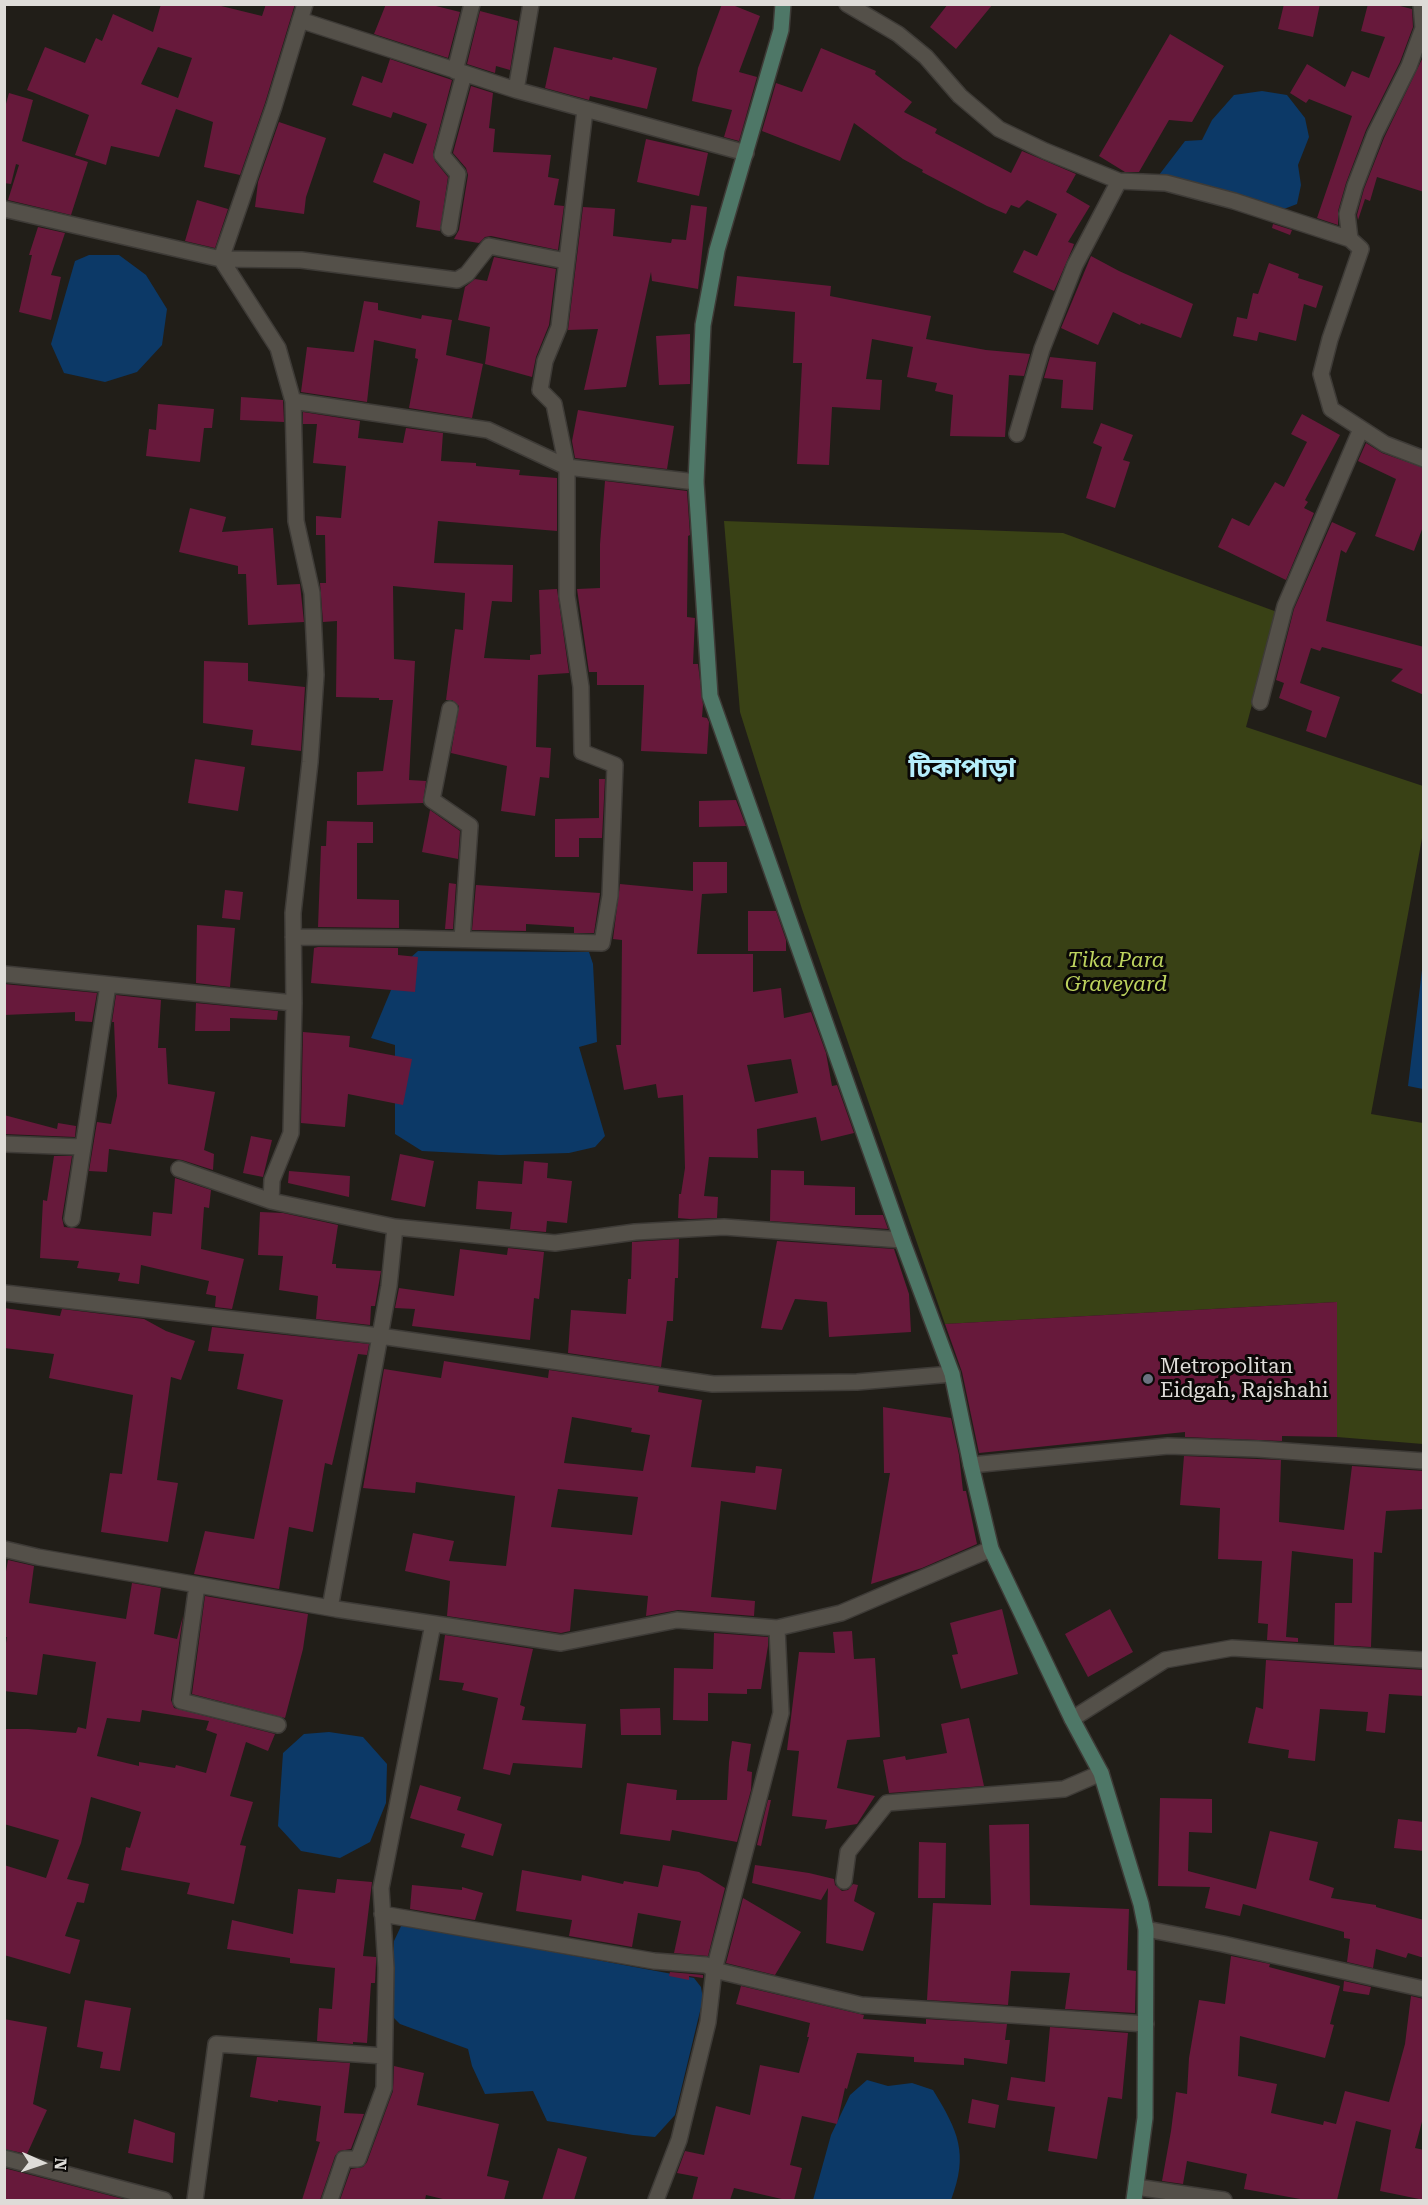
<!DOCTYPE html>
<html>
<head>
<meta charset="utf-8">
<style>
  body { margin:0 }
  #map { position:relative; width:1428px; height:2205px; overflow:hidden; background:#211e18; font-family:"Roboto Serif",serif }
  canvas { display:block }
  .frame { position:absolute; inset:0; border:6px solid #dedcd8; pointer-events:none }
  .north { position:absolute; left:12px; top:2133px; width:60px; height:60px; -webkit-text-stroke:4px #0a0806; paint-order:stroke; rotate:93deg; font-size:16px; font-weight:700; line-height:24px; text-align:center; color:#dedcd8 }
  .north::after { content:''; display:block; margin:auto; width:21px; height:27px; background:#dedcd8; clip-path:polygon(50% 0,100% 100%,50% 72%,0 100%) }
</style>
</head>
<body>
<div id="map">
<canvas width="1428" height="2205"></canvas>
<div class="frame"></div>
<div class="north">N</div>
</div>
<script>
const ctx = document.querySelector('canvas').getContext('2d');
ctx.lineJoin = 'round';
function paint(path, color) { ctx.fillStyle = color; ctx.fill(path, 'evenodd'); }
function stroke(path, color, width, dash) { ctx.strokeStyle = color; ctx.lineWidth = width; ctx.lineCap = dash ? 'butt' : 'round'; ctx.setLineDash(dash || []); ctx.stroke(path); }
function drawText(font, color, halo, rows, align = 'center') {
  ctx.font = font + ' "Roboto Serif","Noto Sans Bengali",serif'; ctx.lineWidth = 6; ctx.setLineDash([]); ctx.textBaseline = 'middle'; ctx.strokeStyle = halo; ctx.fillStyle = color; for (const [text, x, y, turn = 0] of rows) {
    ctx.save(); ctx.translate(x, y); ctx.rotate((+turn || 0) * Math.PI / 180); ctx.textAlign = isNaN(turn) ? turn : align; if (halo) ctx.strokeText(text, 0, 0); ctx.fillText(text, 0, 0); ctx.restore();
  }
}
const green = new Path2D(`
  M724,521L1063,533L1277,612L1246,727L1423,786V833L1371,1114L1423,1123V1444L1337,1437V1302L945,1324L802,909L740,712Z`);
const water = new Path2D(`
  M1262,91L1287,95L1305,118L1309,137L1298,165L1301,185L1297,204L1284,209L1176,187L1159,175L1185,141L1202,140L1212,120L1234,95Z
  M89,255H119L146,275L167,309L162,345L137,372L105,382L64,373L51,344L75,261Z
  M418,951L589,952L593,964L597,1042L579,1047L605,1136L595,1147L569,1153L500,1155L422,1151L395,1134V1045L371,1038L401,966Z
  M1423,962L1424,1089H1423L1408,1086Z
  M329,1732L363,1737L387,1764L386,1803L370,1842L340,1858L301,1851L278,1826L283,1753L304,1734Z
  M402,1924L694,1978L701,1987L703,1999L675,2115L655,2137L633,2135L547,2121L533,2091L485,2094L472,2066L468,2049L400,2024L394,2018V1941Z
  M867,2080L888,2086L912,2083L933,2090C958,2131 969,2153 951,2200H813L831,2135L850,2095Z`);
const building = new Path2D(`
  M161,4H213L262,16L266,4H295L265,103L240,175L204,167L213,122L176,109L159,157L111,146L106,165L75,155L89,115L27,90L45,47L85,63L96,38L102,41L113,14L153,32ZM158,47L192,58L178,98L141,84Z
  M386,4H428L460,12L448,58L374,34Z
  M722,4H730L760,16L739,72L757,77L739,141L724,137L732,110L692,101L698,68Z
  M948,4H993L956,49L930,27Z
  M1284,4H1320L1313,37L1278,29Z
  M1368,4H1392L1412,9L1413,27L1400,62L1366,130L1346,183L1338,211V225L1317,218L1352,116L1309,99L1306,103L1290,93L1307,64L1345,87L1352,71L1369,78L1385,37L1361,31Z
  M480,11L518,21L510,70L496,66L495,73L467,64Z
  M1170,34L1224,66L1192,122L1169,120L1139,172H1125L1099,156Z
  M554,47L612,60L613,57L657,68L647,109L590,96L589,100L545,88Z
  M821,48L876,71L875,74L912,102L904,112L937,129L935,133L1011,173L1022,151L1076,174L1066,192L1090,206L1068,242L1074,244L1073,247L1054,291L1013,272L1024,250L1037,256L1057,214L1027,200L1019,208L1011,205L1006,214L987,206L922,172L923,170L903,159L854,123L840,161L762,131L776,83L802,92Z
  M1424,55V192L1377,177L1370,201L1365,199L1358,220L1357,215L1364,189L1384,138Z
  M390,59L452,80L433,153L435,161L448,177L440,231L416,227L420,201L373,182L384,153L413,164L427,124L393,112L391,118L352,105L362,76L382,83Z
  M471,86L493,93L489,128L495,129L493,152L551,155L548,177L559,179L554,205L564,206L558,250L491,236L485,237L479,243L454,239L459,230L468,175L466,168L453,153Z
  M9,93L33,100L22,141L88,162L71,215L8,200L19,165L16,164L11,184L4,183V111Z
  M279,122L326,138L306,197L304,214L255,207L258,182Z
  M646,139L708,153L699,196L637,182Z
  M197,200L228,209L215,248L185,241Z
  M691,205L707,207L698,289L652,281L651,272L626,387L584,390L598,329L568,330L583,207L615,209L613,236L671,243L672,239L686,240Z
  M1273,224L1292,230L1290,235L1272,228Z
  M38,227L65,233L51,275L61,277L51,320L19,312L32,255H29Z
  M1091,256L1119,271L1193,304L1181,338L1141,323L1140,325L1113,312L1098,345L1061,328Z
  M494,257L556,269L549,325L536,357L532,377L485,364L490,327L458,320L465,287L475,279L487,281Z
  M1269,263L1299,274L1298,278L1323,286L1316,308L1304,304L1296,341L1259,332L1257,341L1233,336L1237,317L1247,319L1253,293L1258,294Z
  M737,276L831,286L830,296L931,316L926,339L986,350L1030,354L1024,376L1009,375L1005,437L950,436L953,395L935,391L937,383L907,377L913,347L872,339L866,379L882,380L880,410L832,407L829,465L797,464L802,363H793L795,312L734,306Z
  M364,301L378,303V310L421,319L422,315L452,320L446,355L483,364L472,418L409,408L418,359L415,358L416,349L374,340L367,402L301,392L307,347L354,352Z
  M690,334V384L659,385L656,336Z
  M1050,357L1096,362L1093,410L1061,408L1063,380L1044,378Z
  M241,397L283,400L284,422L240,420Z
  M158,404L214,409L212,428H204L200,462L146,456L149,429L156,430Z
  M578,410L674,426L667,469L575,458L572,441Z
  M303,412L360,421L358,438L403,443L406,428L443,433L441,461L476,463V466L520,470L519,475L557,478V531L438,521L434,563L513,565L512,602L492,601L484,658L530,660V655L541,654L539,590L557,589L569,673L538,675L536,747L551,748L549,778L540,777L535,816L501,811L507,766L451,753L459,706L452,700H446L455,629L463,630L465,593L393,586L394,659L415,661L409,780L426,781L423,803L357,805V772L383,771L393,700H379V698L336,697L337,621L323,622L320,583H326L325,535H316V516L341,518L346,466L313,463L317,424H303Z
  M1302,414L1340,435L1305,500L1308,502L1304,508L1314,513L1286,580L1218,547L1232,518L1249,526L1275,482L1284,487L1307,442L1291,434Z
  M1101,423L1133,435L1123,460L1130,462L1115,508L1086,498L1102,447L1093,443Z
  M1366,443L1382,453L1424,468V524L1414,551L1375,536L1396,479L1358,461Z
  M605,481L687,491L690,535L688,536L687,617L695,618L693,664H698L703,705L702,717L707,718L709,722L707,754L641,751L644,685H597V672H589L577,589L600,588V544Z
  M190,508L226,517L222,532L273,528L277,585L300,584L304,622L248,625L246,574H238V566L179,552Z
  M1332,522L1356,533L1346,553L1341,550L1326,621L1424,647V695L1391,681L1403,669L1322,647L1320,651L1311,648L1300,683L1340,697L1326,738L1306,731L1312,711L1279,698L1284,683L1276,680L1294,609Z
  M204,661L248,663V681L305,687L301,751L251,745L253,730L203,723Z
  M195,759L245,767L238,811L188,803Z
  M599,779H605L602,838H579V857H555V819L599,818Z
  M736,800L746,826L699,827V801Z
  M430,810L460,831L458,859L422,852Z
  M327,821L373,822V843H357V899L399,900V928L318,927L321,846H326Z
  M693,862H727V893L702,894L697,954H753V992L781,988L784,1018L811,1012L826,1053L832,1086L837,1085L854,1133L821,1141L816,1117L757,1129L758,1158L709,1157L704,1196L718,1197L717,1218L690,1219L678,1218L679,1194H681L685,1168L683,1095L658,1098L656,1084L624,1090L616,1045H621L622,940L613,939L620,884L693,891ZM791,1059L798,1093L755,1102L747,1065Z
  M449,883L456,884L453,929H445Z
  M476,885L600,893L594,933H574V927L526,924V931L472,930Z
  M225,890L243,892L240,920L222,918Z
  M748,911H776L786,940V951H748Z
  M197,925L235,928L230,987L196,983Z
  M318,947L398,948V955L418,957L415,992L311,983L314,948Z
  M4,984L97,993L92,1022L75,1021V1012L4,1015Z
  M116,995L161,1000L158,1048H166L168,1084L215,1092L204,1150L214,1154L213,1170L182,1160L109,1149L107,1172L89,1171L97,1122L111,1124L117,1096L114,1022H112Z
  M196,1003L278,1011L277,1020L230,1018V1031H195Z
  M303,1032L350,1036L349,1047L412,1059L403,1105L348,1094L345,1127L301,1123Z
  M4,1115L57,1129L58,1123L76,1126L75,1137L4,1134Z
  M251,1136L272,1140L263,1177L243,1173Z
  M400,1154L434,1161L425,1207L391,1200Z
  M54,1156H72L62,1218L64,1227L151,1236L153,1212L172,1214L175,1178L211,1190L209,1208L204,1207L201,1249L244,1259L232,1309L215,1307L216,1296L206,1294L209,1281L141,1265L139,1284L118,1281L120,1273L77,1268L79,1261L40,1258L43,1200L47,1201Z
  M524,1161L548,1163L547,1178L572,1181L567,1223L547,1221L546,1232L510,1229L512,1212L476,1209L478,1181L522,1184Z
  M771,1170L804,1171V1185L855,1187V1215H883L888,1229L770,1221Z
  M289,1171L350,1176L349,1197L288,1183Z
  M260,1212L283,1213L338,1225L332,1264H336V1268L381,1271L375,1306H371L370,1325L316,1319L318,1296L279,1290L283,1256L258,1255Z
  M679,1239L678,1278H675L673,1321H667L661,1367L568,1353L571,1310L626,1314L628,1279H631L632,1242Z
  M777,1241L894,1249L909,1294L911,1332L829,1337L827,1302L795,1299L782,1330L761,1328Z
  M508,1248L544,1252L539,1299L534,1298L530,1340L412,1326L415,1309L395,1308L399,1288L454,1296L460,1249L507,1255Z
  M1337,1302V1437L1282,1436V1441L1185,1437V1432L979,1453L962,1372L945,1324Z
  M4,1308L60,1316L62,1309L144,1319L166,1331L195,1341L181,1380L171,1377L157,1480L178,1483L168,1542L101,1532L110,1473L122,1474L133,1395L49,1378L54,1354L4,1348Z
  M212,1327L369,1344L367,1355L358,1354L332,1465L325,1463L313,1532L289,1527L279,1589L194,1574L205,1531L254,1539L283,1400L237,1389L244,1354L208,1351Z
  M444,1361L548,1378L549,1370L659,1386L658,1392L702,1400L691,1467L755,1473L756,1466L782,1469L776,1510L721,1501L711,1597L755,1601L754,1616L678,1610L646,1616L648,1596L574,1589L570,1631L561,1633L447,1616L450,1581L405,1571L413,1533L454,1541L449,1561L506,1566L515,1496L416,1482L415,1493L363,1488L384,1369L441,1378ZM572,1417L632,1428L631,1432L650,1435L643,1471L564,1463ZM558,1489L638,1497L632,1535L551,1527Z
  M883,1407L951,1418L959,1455L963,1491H966L977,1544L922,1568L871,1584L890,1473H884Z
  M1184,1456L1281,1460L1279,1522L1344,1530L1352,1466L1424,1471V1509L1386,1511L1382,1553L1374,1552L1371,1647L1334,1645L1335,1603H1352L1353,1559L1292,1551L1286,1637L1298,1638V1642L1267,1640L1268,1624L1258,1623L1262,1561L1218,1559L1220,1508L1180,1505Z
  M8,1560L34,1566L29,1603L126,1619L132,1583L161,1588L154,1634L177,1639L183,1616L171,1700L174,1708L275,1734L268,1751L246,1742L230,1796L253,1802L240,1845L246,1846L234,1904L187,1894L190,1883L121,1870L126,1847L130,1848L141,1812L91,1797L81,1843L67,1879L89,1884L84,1903L77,1902L65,1936L80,1940L70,1974L4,1955V1865L46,1878L59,1840L4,1824V1729H28L76,1733L78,1727L86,1729L96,1662L43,1654L37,1695L4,1691V1655L7,1637H4V1583ZM142,1710L209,1721L206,1730L217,1734L206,1773L176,1765L175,1768L139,1762V1766L97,1756L107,1718L140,1722Z
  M205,1596L308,1614L303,1649L285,1718L192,1694Z
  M1002,1609L1018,1674L961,1689L952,1655L958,1654L950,1623Z
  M1110,1609L1133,1652L1088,1677L1065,1634Z
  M852,1631L854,1659L875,1658L880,1737L847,1740L837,1788L875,1796L857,1824L825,1829L827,1820L792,1816L799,1751L787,1750L799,1652L835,1653L833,1632Z
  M714,1633L768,1637V1646L761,1689H747V1694L708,1693V1721L673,1720L674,1668L713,1669Z
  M445,1635L533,1649L520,1705L525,1707L522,1720L586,1724L582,1768L513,1763L510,1775L483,1769L498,1698L462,1690L464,1683L439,1680Z
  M1266,1660L1424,1670V1696L1389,1694L1385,1733L1366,1731L1368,1712L1320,1709L1315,1761L1288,1758L1289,1750L1248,1743L1256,1707L1263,1709Z
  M660,1708L661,1735H621L620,1709Z
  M969,1718L984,1786L889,1793L883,1760L905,1756L906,1760L947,1753L941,1724Z
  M732,1741L751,1744L747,1771L752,1772L751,1790L737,1842L672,1830L670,1841L620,1834L627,1783L677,1790L676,1800H727L729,1762Z
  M420,1785L461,1797L457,1810L502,1824L493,1856L461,1847L465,1834L410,1818Z
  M1160,1798L1212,1799V1833L1189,1832L1188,1871L1256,1889L1270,1831L1318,1842L1309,1880L1334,1888L1331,1898L1376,1905V1907L1424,1920V1958L1408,1953L1406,1958L1376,1949L1373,1968L1347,1962L1350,1939L1344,1938V1932L1243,1904L1240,1916L1205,1908L1210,1887L1158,1886Z
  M768,1800H771L761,1846L757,1845Z
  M1398,1819L1424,1822V1851L1394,1848Z
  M1029,1824L1030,1905L1129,1909L1127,1970L1136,1971L1135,2013L1065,2009L1070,1973L1011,1971L1008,2005L927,2000L933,1903L991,1905L989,1825Z
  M919,1842L946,1843L945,1898H918Z
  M663,1865L699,1872L725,1888L708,1956L674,1953L681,1921L638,1913L632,1947L569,1936L572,1920L516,1911L522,1870L581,1881L582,1875L623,1884L624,1881L658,1887Z
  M755,1865L809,1873L834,1879L835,1885L842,1891L848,1890L853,1884L858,1885L854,1901L875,1913L863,1951L826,1943L828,1888L821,1900L752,1883Z
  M337,1879L372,1882L363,1956L376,1957V1963L375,1983H371L367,2043L353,2042V2044L317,2041L319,2008L332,2009L335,1968L290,1963V1958L227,1949L232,1920L293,1934L298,1889L335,1893Z
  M412,1885L462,1890V1887L483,1893L475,1920L410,1909Z
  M743,1898L801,1932L775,1975L726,1963Z
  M1231,1956L1270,1964L1269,1967L1340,1986L1330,2024L1334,2025L1325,2058L1240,2036L1238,2076L1277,2084L1271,2113L1323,2125L1324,2121L1336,2124L1345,2091L1389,2102L1405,2044L1411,1996L1424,1999V2114L1415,2148L1424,2150V2200L1380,2191L1391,2130L1356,2121L1337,2200H1306L1244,2189L1247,2174L1187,2161L1183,2184L1162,2181L1171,2131L1176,2092L1187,2094L1189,2058L1199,2000L1225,2004Z
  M670,1972L703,1975V1978L689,1976V1980L669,1976Z
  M1344,1981L1371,1987L1369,1995L1343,1991Z
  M741,1986L864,2015L863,2019L926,2024V2019L1007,2024L1005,2040H1010L1007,2064L964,2058V2065L914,2062V2057L857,2053L847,2089L845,2088L837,2124L802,2116L790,2165L802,2168L794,2200H786L734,2188L730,2200H692L698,2177L677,2173L685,2151L704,2155L716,2106L750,2115L760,2065L799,2073L809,2037H807L810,2023L736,2004Z
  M85,2000L131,2008L120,2071L100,2068L103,2052L77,2047Z
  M4,2019L47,2027L33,2104L47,2110L27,2154L4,2149Z
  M1050,2027L1128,2033L1122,2099L1108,2097L1097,2159L1048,2151L1055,2107L1007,2100L1011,2077L1045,2082Z
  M257,2057L350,2063L344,2113L364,2114L351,2149L339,2151L335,2156L320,2200H302L320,2142L316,2141L321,2106L278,2100V2102L250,2097Z
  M394,2066L424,2073L417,2105L499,2124L487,2176L509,2181L504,2200H447L426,2195L425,2200H340L351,2169L363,2167L367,2162L393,2091Z
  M972,2099L999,2105L995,2128L968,2123Z
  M134,2119L175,2133L173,2163L128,2153Z
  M558,2148L587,2157L574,2200H542Z
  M4,2168L127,2200H4Z`);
const street = new Path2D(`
  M847,4L898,34L926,57L960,96L999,129L1045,151L1119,181L1166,183L1234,201L1350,239
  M1421,4L1423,28L1409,66L1375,134L1355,186L1347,214L1350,239L1361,249L1330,339L1321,374L1331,409L1385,444L1424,459
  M300,20L516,90L746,153
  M455,71L472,4
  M516,90L531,4
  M4,209L221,259L274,106L305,4
  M449,228L458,174L442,155L464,74
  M221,259L278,348L293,401L296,521L312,593L316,675L310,762L293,913L294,1003L291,1133L272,1180L271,1201L395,1227L389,1286L380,1336L330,1608
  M221,259L301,260L457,280L467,274L489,246L566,261
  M293,401L488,430L567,467L696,482
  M1017,434L1042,349L1075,265L1119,181
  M1260,702L1285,606L1361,429
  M450,709L432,800L470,826L462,939
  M293,937L404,938L602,943L610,896L615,765L582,752L581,687L567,596V467L554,404L540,390L545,361L559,327L585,110
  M4,974L294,1003
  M4,1144L82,1147
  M179,1169L271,1201
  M72,1219L108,985
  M395,1227L555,1243L635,1232L724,1227L902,1240
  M4,1293L380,1336L713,1384L857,1382L952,1374
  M971,1465L1168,1446L1258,1449L1424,1461
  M4,1549L38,1557L336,1609L561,1643L677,1620L777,1628L841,1613L991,1549
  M197,1585L181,1701L278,1725
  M1072,1719L1165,1660L1232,1648L1424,1660
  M844,1881L848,1852L887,1803L1064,1789L1101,1773
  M382,1914L654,1961L706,1965L714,1970L781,1713L777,1628
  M1146,1929L1223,1944L1424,1989
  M4,2158L164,2200
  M1136,2187L1224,2200
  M195,2200L216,2044L384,2056
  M330,2200L344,2159H358L384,2088L386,1968L381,1888L433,1624
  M656,2200L679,2140L708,2022L714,1970L861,2005L1146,2024`);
const secondary = new Path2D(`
  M783,4L781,30L717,250L703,325L696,482L710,696L902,1240L952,1374L971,1465L991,1549L1072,1719L1101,1773L1141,1904L1146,1929L1145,2118L1134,2200`);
const markers = [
  [1148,1379,6,"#6b7280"]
];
const parkNames = [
  ["Tika Para",1116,961],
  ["Graveyard",1116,985]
];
const poiNames = [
  ["Metropolitan",1160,1367],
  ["Eidgah, Rajshahi",1160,1391]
];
const districtNames = [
  ["টিকাপাড়া",962,769]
];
paint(green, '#394115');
paint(water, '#0c3967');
paint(building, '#67193b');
stroke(street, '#3e3b37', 18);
stroke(secondary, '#3e3b37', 18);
stroke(street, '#545049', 15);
stroke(secondary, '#4e7767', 15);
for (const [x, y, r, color] of markers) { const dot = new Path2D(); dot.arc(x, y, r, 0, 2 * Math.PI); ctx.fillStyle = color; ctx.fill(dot); stroke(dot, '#0a0806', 2); }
drawText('italic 21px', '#bdd35e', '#0a0806', parkNames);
drawText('21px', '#dedcd8', '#0a0806', poiNames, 'left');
drawText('bold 27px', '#b5eefb', '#0a0806', districtNames);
</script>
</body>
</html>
